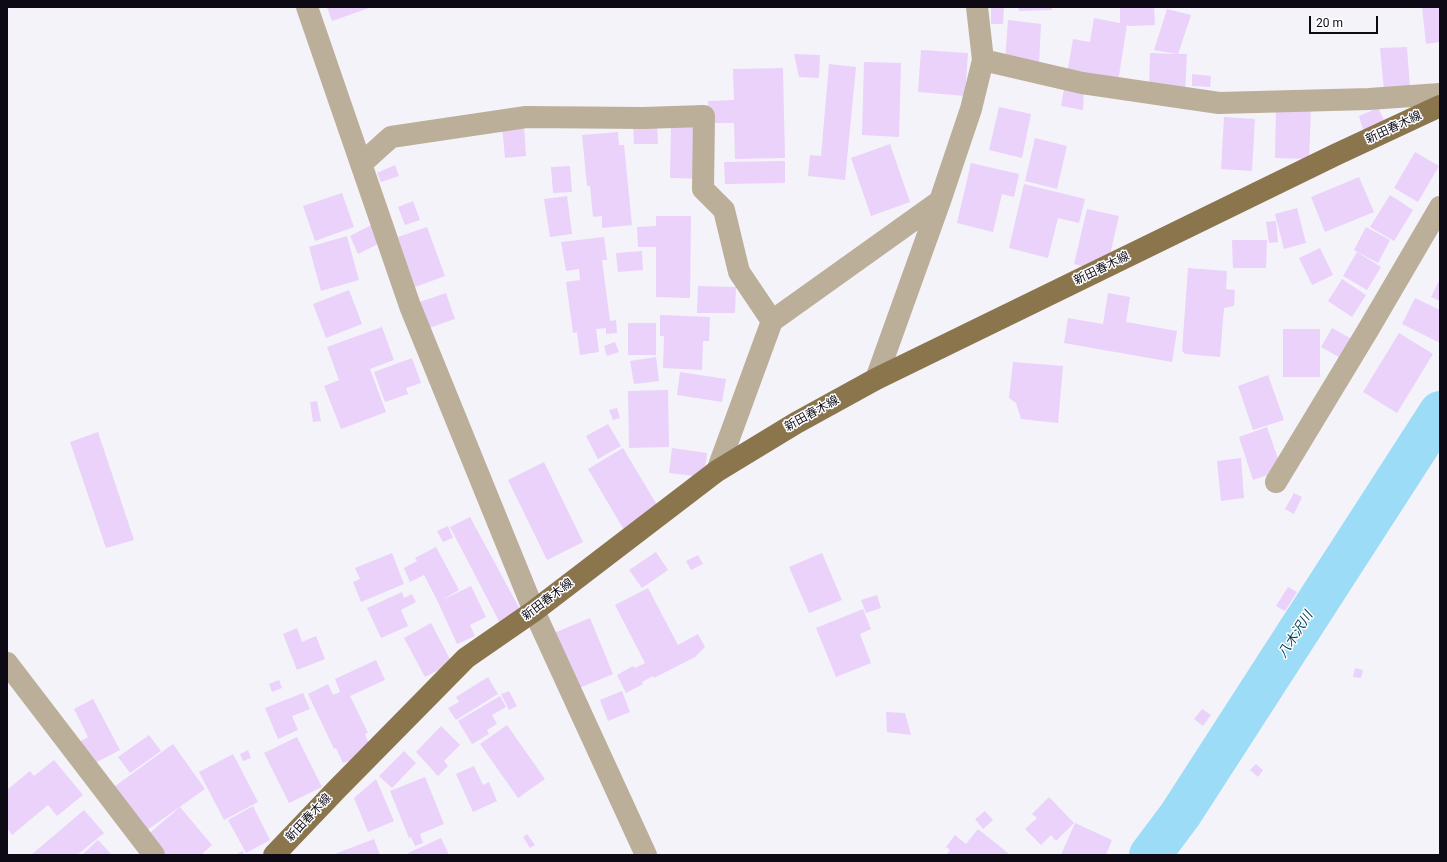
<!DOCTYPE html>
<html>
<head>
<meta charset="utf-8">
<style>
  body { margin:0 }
  #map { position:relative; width:1447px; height:862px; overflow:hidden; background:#f4f3fa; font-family:Roboto,sans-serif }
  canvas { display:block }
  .frame { position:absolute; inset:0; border:8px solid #0d0a15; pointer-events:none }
  .scale { position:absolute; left:1309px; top:16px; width:69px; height:18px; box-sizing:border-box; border:2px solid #0d0a15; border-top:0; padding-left:5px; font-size:12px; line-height:14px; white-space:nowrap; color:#0d0a15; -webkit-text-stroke:3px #fff; paint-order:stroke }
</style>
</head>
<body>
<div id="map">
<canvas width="1447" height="862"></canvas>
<div class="frame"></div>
<div class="scale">20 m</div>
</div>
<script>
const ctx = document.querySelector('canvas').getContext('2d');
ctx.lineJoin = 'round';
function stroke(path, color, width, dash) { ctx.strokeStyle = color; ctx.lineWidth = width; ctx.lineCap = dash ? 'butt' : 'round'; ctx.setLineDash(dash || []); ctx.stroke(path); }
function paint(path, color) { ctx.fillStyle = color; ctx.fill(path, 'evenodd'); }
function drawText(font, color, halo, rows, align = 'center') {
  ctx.font = font + ' Roboto,"Noto Sans JP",sans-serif'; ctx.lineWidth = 3; ctx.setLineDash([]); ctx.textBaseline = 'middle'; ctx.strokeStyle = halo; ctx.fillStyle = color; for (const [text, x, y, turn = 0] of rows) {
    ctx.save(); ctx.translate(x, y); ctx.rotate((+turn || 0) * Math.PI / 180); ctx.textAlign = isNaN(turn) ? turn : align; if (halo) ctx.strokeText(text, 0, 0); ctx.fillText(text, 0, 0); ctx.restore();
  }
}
const river = new Path2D(`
  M1150,855L1180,815L1440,412`);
const building = new Path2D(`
  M327,7H372L332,21Z
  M991,7H1004L1003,24H991Z
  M1018,7H1052V10L1019,11Z
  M1120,7H1154L1155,25L1130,26L1127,25L1117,88L1066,80L1073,39L1090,42L1094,18L1120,23Z
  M1422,7H1440V42L1426,44Z
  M1167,9L1191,15L1178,54H1187L1185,92L1149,91L1150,53L1178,54L1154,50Z
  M1008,20L1041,24L1039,65L1005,60Z
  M1407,47L1410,88L1384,90L1380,48Z
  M921,50L968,53L965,96L918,92Z
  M794,54L820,55L819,78L799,77Z
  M864,62L901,63L899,137L862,135Z
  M829,64L856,67L845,180L808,176L810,155L821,156Z
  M783,68L785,158L735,159L734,123H709L708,101L734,100L733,69Z
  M1192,74L1211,76L1210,87L1192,86Z
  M1064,89L1084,91L1083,110L1061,106Z
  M999,107L1031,114L1022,158L989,150Z
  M1276,108L1311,109L1309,159L1275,158Z
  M1378,108L1387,126L1365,137L1359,116Z
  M1224,117L1255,119L1252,171L1221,169Z
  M633,123H657L658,144H634Z
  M524,125L526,156L505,158L502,126Z
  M671,126H710L709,179L670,178Z
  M618,132L619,145H624L632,225L602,228V216L593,217L590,186H587L582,135Z
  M1035,138L1067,146L1057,189L1025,181Z
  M890,144L910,202L871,216L851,158Z
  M1415,152L1439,166L1418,202L1394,188Z
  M785,161V183L725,184L724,162Z
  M971,163L1019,174L1014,197L1002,194L993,232L957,223Z
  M395,165L399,176L381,182L377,173Z
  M570,166L572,192L553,193L551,167Z
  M1359,177L1374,212L1325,232L1311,197Z
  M1024,184L1085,199L1079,223L1058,218L1048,258L1009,248Z
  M342,193L354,227L315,241L303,206Z
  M1390,195L1413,210L1394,241L1370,227Z
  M567,196L572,234L550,237L544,199Z
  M413,201L420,220L405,225L398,207Z
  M1297,208L1306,243L1284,249L1275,214Z
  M1087,209L1119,216L1106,272L1074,264Z
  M656,216H691L690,298L656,297V247H638L637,227L656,226Z
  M1276,221L1278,242L1269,243L1266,222Z
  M371,225L380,243L358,254L350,236Z
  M427,227L445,276L415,287L398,237Z
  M1366,227L1390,240L1378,263L1354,250Z
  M347,236L359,280L321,291L309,247Z
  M604,237L607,260H602L610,321L616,320L617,333L606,334V328L596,329L599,352L580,355L577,332L573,333L566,282L580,280L579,269L566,271L561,242Z
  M1232,240H1267L1266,268H1233Z
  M1320,248L1333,275L1312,285L1299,258Z
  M642,251L643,270L618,272L616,253Z
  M1357,252L1381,267L1367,290L1343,276Z
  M1188,268L1227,271L1226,289L1235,290L1234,306L1224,308L1220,357L1185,354L1182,351Z
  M1342,279L1366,295L1352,317L1328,301Z
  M1440,279V301L1431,297Z
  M698,286L736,287L735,313H697Z
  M349,290L362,324L326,338L313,304Z
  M446,293L455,319L429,328L420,302Z
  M1108,293L1130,297L1126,322L1177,331L1172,362L1064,343L1068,318L1103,324Z
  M1415,298L1440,310V343L1402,324Z
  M660,315L710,317L709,341H703L702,370L663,368L664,336H660Z
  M628,323H656V355H628Z
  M382,327L394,360L370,369L386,412L341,429L324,386L339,380L327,347Z
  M1332,328L1357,342L1346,361L1321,347Z
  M1283,329H1320V377H1283Z
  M1399,333L1433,354L1397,413L1363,392Z
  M615,342L619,352L607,356L604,346Z
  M656,357L659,381L634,384L630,361Z
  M412,358L421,383L406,388L408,394L385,402L374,372Z
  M1013,362L1063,366L1058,423L1021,419L1016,403L1009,398Z
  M680,372L726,379L722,402L677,395Z
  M1268,375L1284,420L1253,430L1238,386Z
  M668,390L669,447L629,448L628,391Z
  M317,401L321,421L313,422L310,402Z
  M617,408L620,418L613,420L609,410Z
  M608,424L621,446L598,459L586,436Z
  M1267,427L1282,470L1253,480L1239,437Z
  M98,432L134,540L106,548L70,442Z
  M623,448L660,510L624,530L588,469Z
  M672,448L707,453L704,477L669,473Z
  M1241,458L1244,498L1221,501L1217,461Z
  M544,462L583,542L547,560L508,480Z
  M1294,493L1302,497L1294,514L1285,509Z
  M470,517L522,613L501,625L450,527Z
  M448,526L453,538L443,542L437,531Z
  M436,547L459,590L442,600L471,586L486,617L470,625L475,636L457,644L438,602L424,575L410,582L404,568L417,561L415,558Z
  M656,552L668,570L642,588L629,570Z
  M392,553L404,584L361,602L353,582L360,579L355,568Z
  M822,553L842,600L809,613L789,567Z
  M698,555L703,564L691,570L686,561Z
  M1288,587L1297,592L1285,611L1276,606Z
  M648,588L678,645L698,634L705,647L695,657L654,678L653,676L642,682L643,684L626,693L617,675L633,666L635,668L645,663L615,605Z
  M402,592L404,598L412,594L416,602L401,610L408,626L381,638L367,608Z
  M877,595L881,608L866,613L861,600Z
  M863,609L871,629L860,634L871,663L836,677L816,628Z
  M590,618L613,674L577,689L554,633Z
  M431,623L452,663L425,677L404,638Z
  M297,628L302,642L316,636L325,659L297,670L283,634Z
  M376,660L385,680L350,696L368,733L365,734L371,749L351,766L349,761L343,763L336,748L334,749L308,694L328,684L333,695L340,692L335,679Z
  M1355,668L1363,670L1361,678L1353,677Z
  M488,677L498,694L456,720L448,708L459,702L456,697Z
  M279,680L282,688L272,692L269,684Z
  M509,691L517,706L509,710L501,694Z
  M622,691L630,712L608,721L600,700Z
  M303,693L310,709L292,716L298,730L278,739L265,708Z
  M500,696L506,707L492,715L497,724L487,730L489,734L472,744L458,721Z
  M93,699L120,750L89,766L77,743L88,737L74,709Z
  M1202,709L1211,715L1203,726L1194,719Z
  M886,712L905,713L911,735L887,732Z
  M507,725L545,779L518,798L480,744Z
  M441,726L460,745L444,761L448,766L438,776L416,752Z
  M149,735L161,751L130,773L118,757Z
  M297,737L322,787L289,803L264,753Z
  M173,744L205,789L143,833L111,789Z
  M248,750L251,758L243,761L240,754Z
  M404,751L416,763L392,788L379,776Z
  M233,754L258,802L224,820L199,772Z
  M54,760L83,795L57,816L48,805L12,835L7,828V790L30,771L34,776Z
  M1256,764L1263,770L1258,777L1250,770Z
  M474,766L483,785L489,782L497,801L473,812L456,774Z
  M425,777L444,824L420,834L423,843L415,846L411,837L409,838L390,791Z
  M376,779L394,821L368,832L354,798Z
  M1049,797L1074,823L1056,841L1051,835L1041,845L1025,829L1037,818L1032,814Z
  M253,806L270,840L246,853L228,820Z
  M180,807L212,845L201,855H158L144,838Z
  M84,810L104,833L77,855H31Z
  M985,811L993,820L983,829L975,819Z
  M1075,823L1112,840L1106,855H1061Z
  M978,829L1008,853L1006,855H946L950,850L946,847L955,835L966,844Z
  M527,834L535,845L530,848L523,837Z
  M441,838L449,855H409L408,853Z
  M374,839L380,855H332Z
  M98,840L112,855H82Z
  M242,851L245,855H236Z`);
const minor = new Path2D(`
  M307,7L410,306L534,611L646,855
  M983,60L1082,83L1219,103L1369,99L1440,94
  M361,164L391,137L526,117L643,118L704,116L703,189L724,210L739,272L772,321
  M876,379L940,201L971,109L983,60L977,7
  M717,471L772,321L940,201
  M1276,482L1368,330L1440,207
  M7,663L154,855`);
const major = new Path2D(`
  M274,855L337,789L466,658L534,611L717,471L796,423L876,379L1335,155L1440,106`);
const streetNames = [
  ["新田春木線",1394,128,-25],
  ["新田春木線",1102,269,-26],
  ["新田春木線",812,414,-29],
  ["新田春木線",548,600,-37],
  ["新田春木線",309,818,-47]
];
const waterNames = [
  ["八木沢川",1296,635,-57]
];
stroke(river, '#9ddcf7', 42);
paint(building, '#ead2fa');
stroke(minor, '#bbaf99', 22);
stroke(major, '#8b754c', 22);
drawText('12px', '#0d0a15', '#fff', streetNames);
drawText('italic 13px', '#043d50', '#fff', waterNames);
</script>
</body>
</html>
